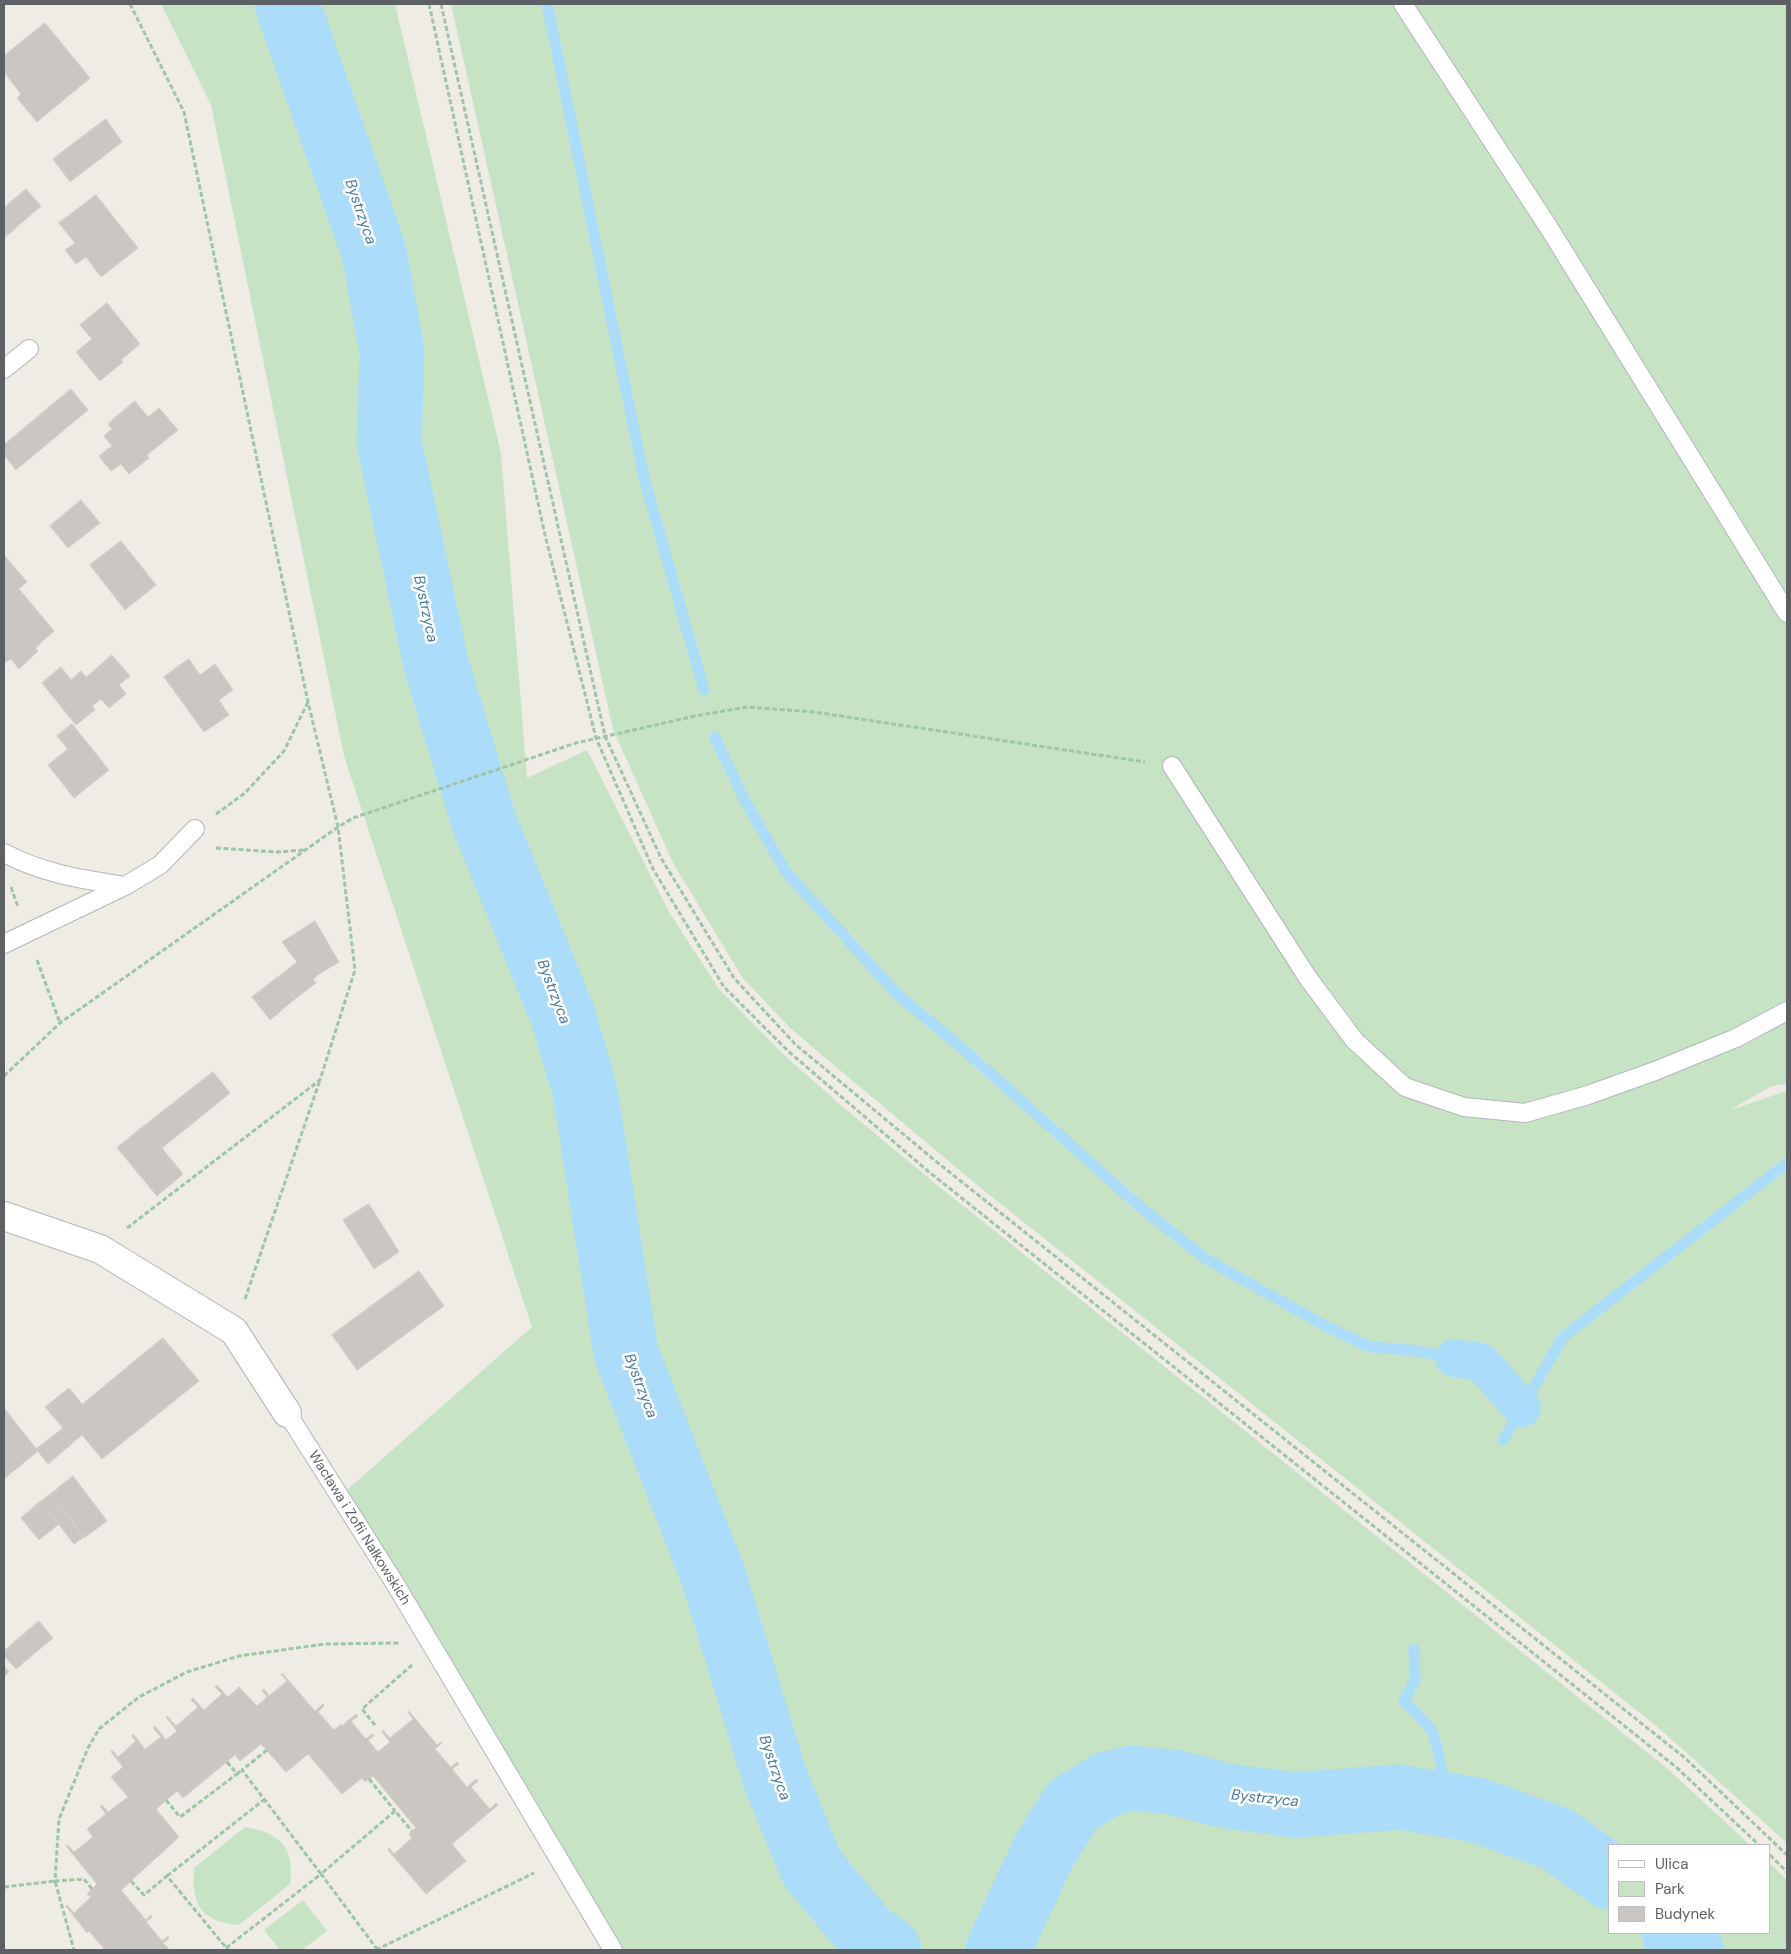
<!DOCTYPE html>
<html>
<head>
<meta charset="utf-8">
<style>
  body { margin:0 }
  #map { position:relative; width:1791px; height:1954px; overflow:hidden; background:#eeece5; font-family:"DM Sans",sans-serif }
  canvas { display:block }
  .frame { position:absolute; inset:0; border:5px solid #5d6165; pointer-events:none }
  .legend { position:absolute; left:1608px; top:1844px; width:162px; height:90px; box-sizing:border-box; background:#fff; border:1px solid #bec0c1; margin:0; padding:6px 9px; list-style:none; font-size:15px; color:#5d6165 }
  .legend li { display:flex; align-items:center; gap:10px; height:25px }
  .legend b { width:25px; border:1px solid #bec0c1 }
</style>
</head>
<body>
<div id="map">
<canvas width="1791" height="1954"></canvas>
<div class="frame"></div>
<ul class="legend">
<li><b style="height:6px;background:#fff"></b>Ulica</li>
<li><b style="height:14px;background:#c6e4c4"></b>Park</li>
<li><b style="height:14px;background:#cac7c2"></b>Budynek</li>
</ul>
</div>
<script>
const ctx = document.querySelector('canvas').getContext('2d');
ctx.lineJoin = 'round';
function paint(path, color) { ctx.fillStyle = color; ctx.fill(path, 'evenodd'); }
function stroke(path, color, width, dash) { ctx.strokeStyle = color; ctx.lineWidth = width; ctx.lineCap = dash ? 'butt' : 'round'; ctx.setLineDash(dash || []); ctx.stroke(path); }
function drawText(font, color, halo, rows, align = 'center') {
  ctx.font = font + ' "DM Sans",sans-serif'; ctx.lineWidth = 5; ctx.setLineDash([]); ctx.textBaseline = 'middle'; ctx.strokeStyle = halo; ctx.fillStyle = color; for (const [text, x, y, turn = 0] of rows) {
    ctx.save(); ctx.translate(x, y); ctx.rotate((+turn || 0) * Math.PI / 180); ctx.textAlign = isNaN(turn) ? turn : align; if (halo) ctx.strokeText(text, 0, 0); ctx.fillText(text, 0, 0); ctx.restore();
  }
}
const green = new Path2D(`
  M161,4H395L501,453L527,778L587,750L669,912L719,989L784,1055L842,1106L926,1176L1668,1769L1750,1845H1610V1933H1770V1863L1787,1880V1950H608L340,1496L532,1327L344,756L211,105Z
  M451,4H1787V1084L1772,1086L1730,1110L1787,1091V1843L1660,1729L982,1189L817,1051L790,1028L742,977L673,863L613,729Z
  M245,1827C281,1833 295,1848 290,1884L239,1925C201,1922 191,1904 194,1868Z
  M303,1900L327,1931L302,1950H280L264,1930Z`);
const stream = new Path2D(`
  M547,4L644,478L704,690
  M715,737L744,799L786,872L898,995L961,1047L1139,1206L1206,1259L1324,1325L1370,1347L1411,1350L1454,1358
  M1503,1440L1563,1337L1787,1163
  M1414,1649L1415,1680L1404,1701L1431,1729L1438,1750L1448,1805`);
const canal = new Path2D(`
  M1454,1358L1481,1362L1522,1408`);
const river = new Path2D(`
  M287,4L374,252L392,352L389,442L436,664L484,822L563,1016L585,1091L626,1353L713,1575L775,1778L812,1868L865,1932L889,1950
  M1674,1933L1691,1950
  M998,1950L1044,1851L1072,1806L1107,1784L1132,1778L1173,1782L1227,1796L1296,1805L1398,1797L1477,1810L1557,1839L1610,1877`);
const building = new Path2D(`
  M45,23L90,78L37,122L17,98L21,94L4,72V56Z
  M106,119L122,142L70,182L53,159Z
  M26,189L41,206L4,238V208Z
  M96,195L138,248L101,277L86,257L76,264L65,250L75,243L59,223Z
  M107,303L140,344L121,360L123,362L100,381L76,352L92,339L80,325Z
  M71,389L88,410L16,470L4,455V445Z
  M135,401L148,417L159,408L178,430L147,455L149,458L129,474L121,464L111,471L99,456L112,446L104,436L112,429L108,424Z
  M81,500L100,523L68,548L50,526Z
  M121,541L156,585L125,610L90,565Z
  M4,555L27,582L4,601Z
  M19,589L54,631L35,648L38,651L19,669L11,659L4,663V601Z
  M112,655L130,676L119,685L126,694L109,708L101,699L92,706L71,680L81,671L86,677Z
  M189,659L200,675L215,664L233,690L219,700L229,715L204,732L164,677Z
  M61,667L95,710L76,725L42,683Z
  M72,724L109,770L74,798L48,765L68,749L57,736Z
  M315,921L339,962L319,974L295,934Z
  M295,934L319,974L313,979L316,983L295,999L278,977L297,962L282,942Z
  M278,977L295,999L270,1020L252,997Z
  M213,1072L230,1093L162,1148L144,1126Z
  M144,1126L183,1174L157,1196L117,1148Z
  M369,1204L399,1252L374,1269L343,1220Z
  M419,1271L444,1306L357,1370L332,1335Z
  M163,1338L199,1381L102,1459L82,1435L48,1464L36,1449L63,1428L45,1407L69,1388L82,1404Z
  M4,1408L38,1451L4,1479Z
  M73,1476L107,1521L84,1538L51,1494Z
  M51,1494L84,1537L74,1544L41,1501Z
  M41,1501L59,1524L39,1540L21,1518Z
  M39,1621L53,1638L16,1669L4,1656V1651Z
  M4,1666L9,1672L4,1677Z
  M281,1674H283L315,1711L323,1704L324,1706L318,1712L334,1730L341,1724L342,1726L356,1714L358,1716L351,1721L366,1739L372,1734L374,1736L368,1740L378,1752L390,1742L382,1732L383,1730L390,1738L413,1719L408,1713L409,1711L437,1745L441,1742L442,1743L435,1749L451,1767L457,1762L459,1764L452,1769L467,1787L476,1779L478,1781L471,1787L490,1809L496,1803L498,1805L452,1844L466,1861L426,1894L388,1850L389,1848L394,1854L412,1838L409,1834L416,1828L373,1776L365,1782L362,1778L342,1794L308,1754L286,1772L261,1744L240,1761L235,1755L183,1798L177,1791L156,1809L179,1837L121,1890L146,1920L151,1915L152,1917L146,1922L162,1941L168,1936L169,1938L163,1943L170,1950H105L89,1931L87,1933L66,1906L67,1905L74,1913L91,1897L87,1894L97,1884L66,1846L68,1845L74,1852L93,1837L87,1829L106,1814L100,1806L102,1805L108,1812L128,1797L111,1777L123,1767L111,1752L112,1750L118,1757L136,1741L132,1736L133,1734L145,1749L161,1737L153,1728L155,1726L166,1740L177,1731L166,1717L167,1716L176,1726L198,1707L191,1700L193,1698L204,1710L222,1694L215,1687L217,1685L228,1697L239,1687L257,1706L267,1697L262,1690L264,1689L269,1696L287,1681Z`);
const path = new Path2D(`
  M429,4L545,535L596,738L653,869L724,987L788,1051L929,1172L1676,1767L1759,1845
  M441,4L605,736L661,858L734,978L795,1044L938,1163L1685,1758L1787,1855
  M216,814L245,793L284,751L308,702
  M216,848L277,852L304,850
  M11,887L18,907
  M37,960L60,1023
  M4,1076L60,1023L338,827L353,818L576,743L695,716L747,707L814,712L1145,762
  M127,1228L320,1080L355,970L338,827L308,702L184,112L130,4
  M245,1299L320,1080
  M375,1725L362,1709L412,1665
  M267,1750L242,1770L321,1874L395,1811L412,1831
  M227,1762L237,1774L242,1770
  M369,1779L395,1811
  M166,1800L180,1817L237,1774
  M1770,1855L1787,1872
  M167,1876L265,1799
  M131,1881L144,1895L167,1876L228,1950
  M4,1887L55,1881L74,1950
  M92,1889L84,1879L55,1881L59,1819L88,1748L99,1729L139,1697L187,1672L239,1656L325,1644L399,1643
  M226,1948L321,1874L377,1949
  M376,1950L534,1873`);
const lane = new Path2D(`
  M1403,4L1549,228L1787,613
  M4,369L29,349
  M1172,766L1308,978L1355,1041L1405,1087L1464,1107L1525,1113L1588,1095L1655,1071L1736,1038L1787,1011
  M4,853C44,874 81,879 125,886
  M4,944L125,886L160,865L195,829
  M287,1413L394,1582L613,1950`);
const street = new Path2D(`
  M4,1216L100,1249L234,1331L287,1413`);
const streetNames = [
  ["Wacława i Zofii Nałkowskich",359,1528,58]
];
const waterNames = [
  ["Bystrzyca",360,212,71],
  ["Bystrzyca",425,609,78],
  ["Bystrzyca",553,992,69],
  ["Bystrzyca",640,1386,69],
  ["Bystrzyca",774,1768,71],
  ["Bystrzyca",1265,1799,6]
];
paint(green, '#c6e4c4');
stroke(stream, '#abdcf9', 11);
stroke(canal, '#abdcf9', 38);
stroke(river, '#abdcf9', 65);
paint(building, '#cac7c2');
stroke(building, '#d3cdc4', 1);
stroke(lane, '#b3b6b9', 20);
stroke(street, '#b3b6b9', 30);
stroke(path, '#9ec5a6', 3, [5, 2.5]);
stroke(lane, '#fff', 18);
stroke(street, '#fff', 28);
drawText('14px', '#5d6165', '#fff', streetNames);
drawText('italic 15px', '#4579a2', '#fff', waterNames);
</script>
</body>
</html>
